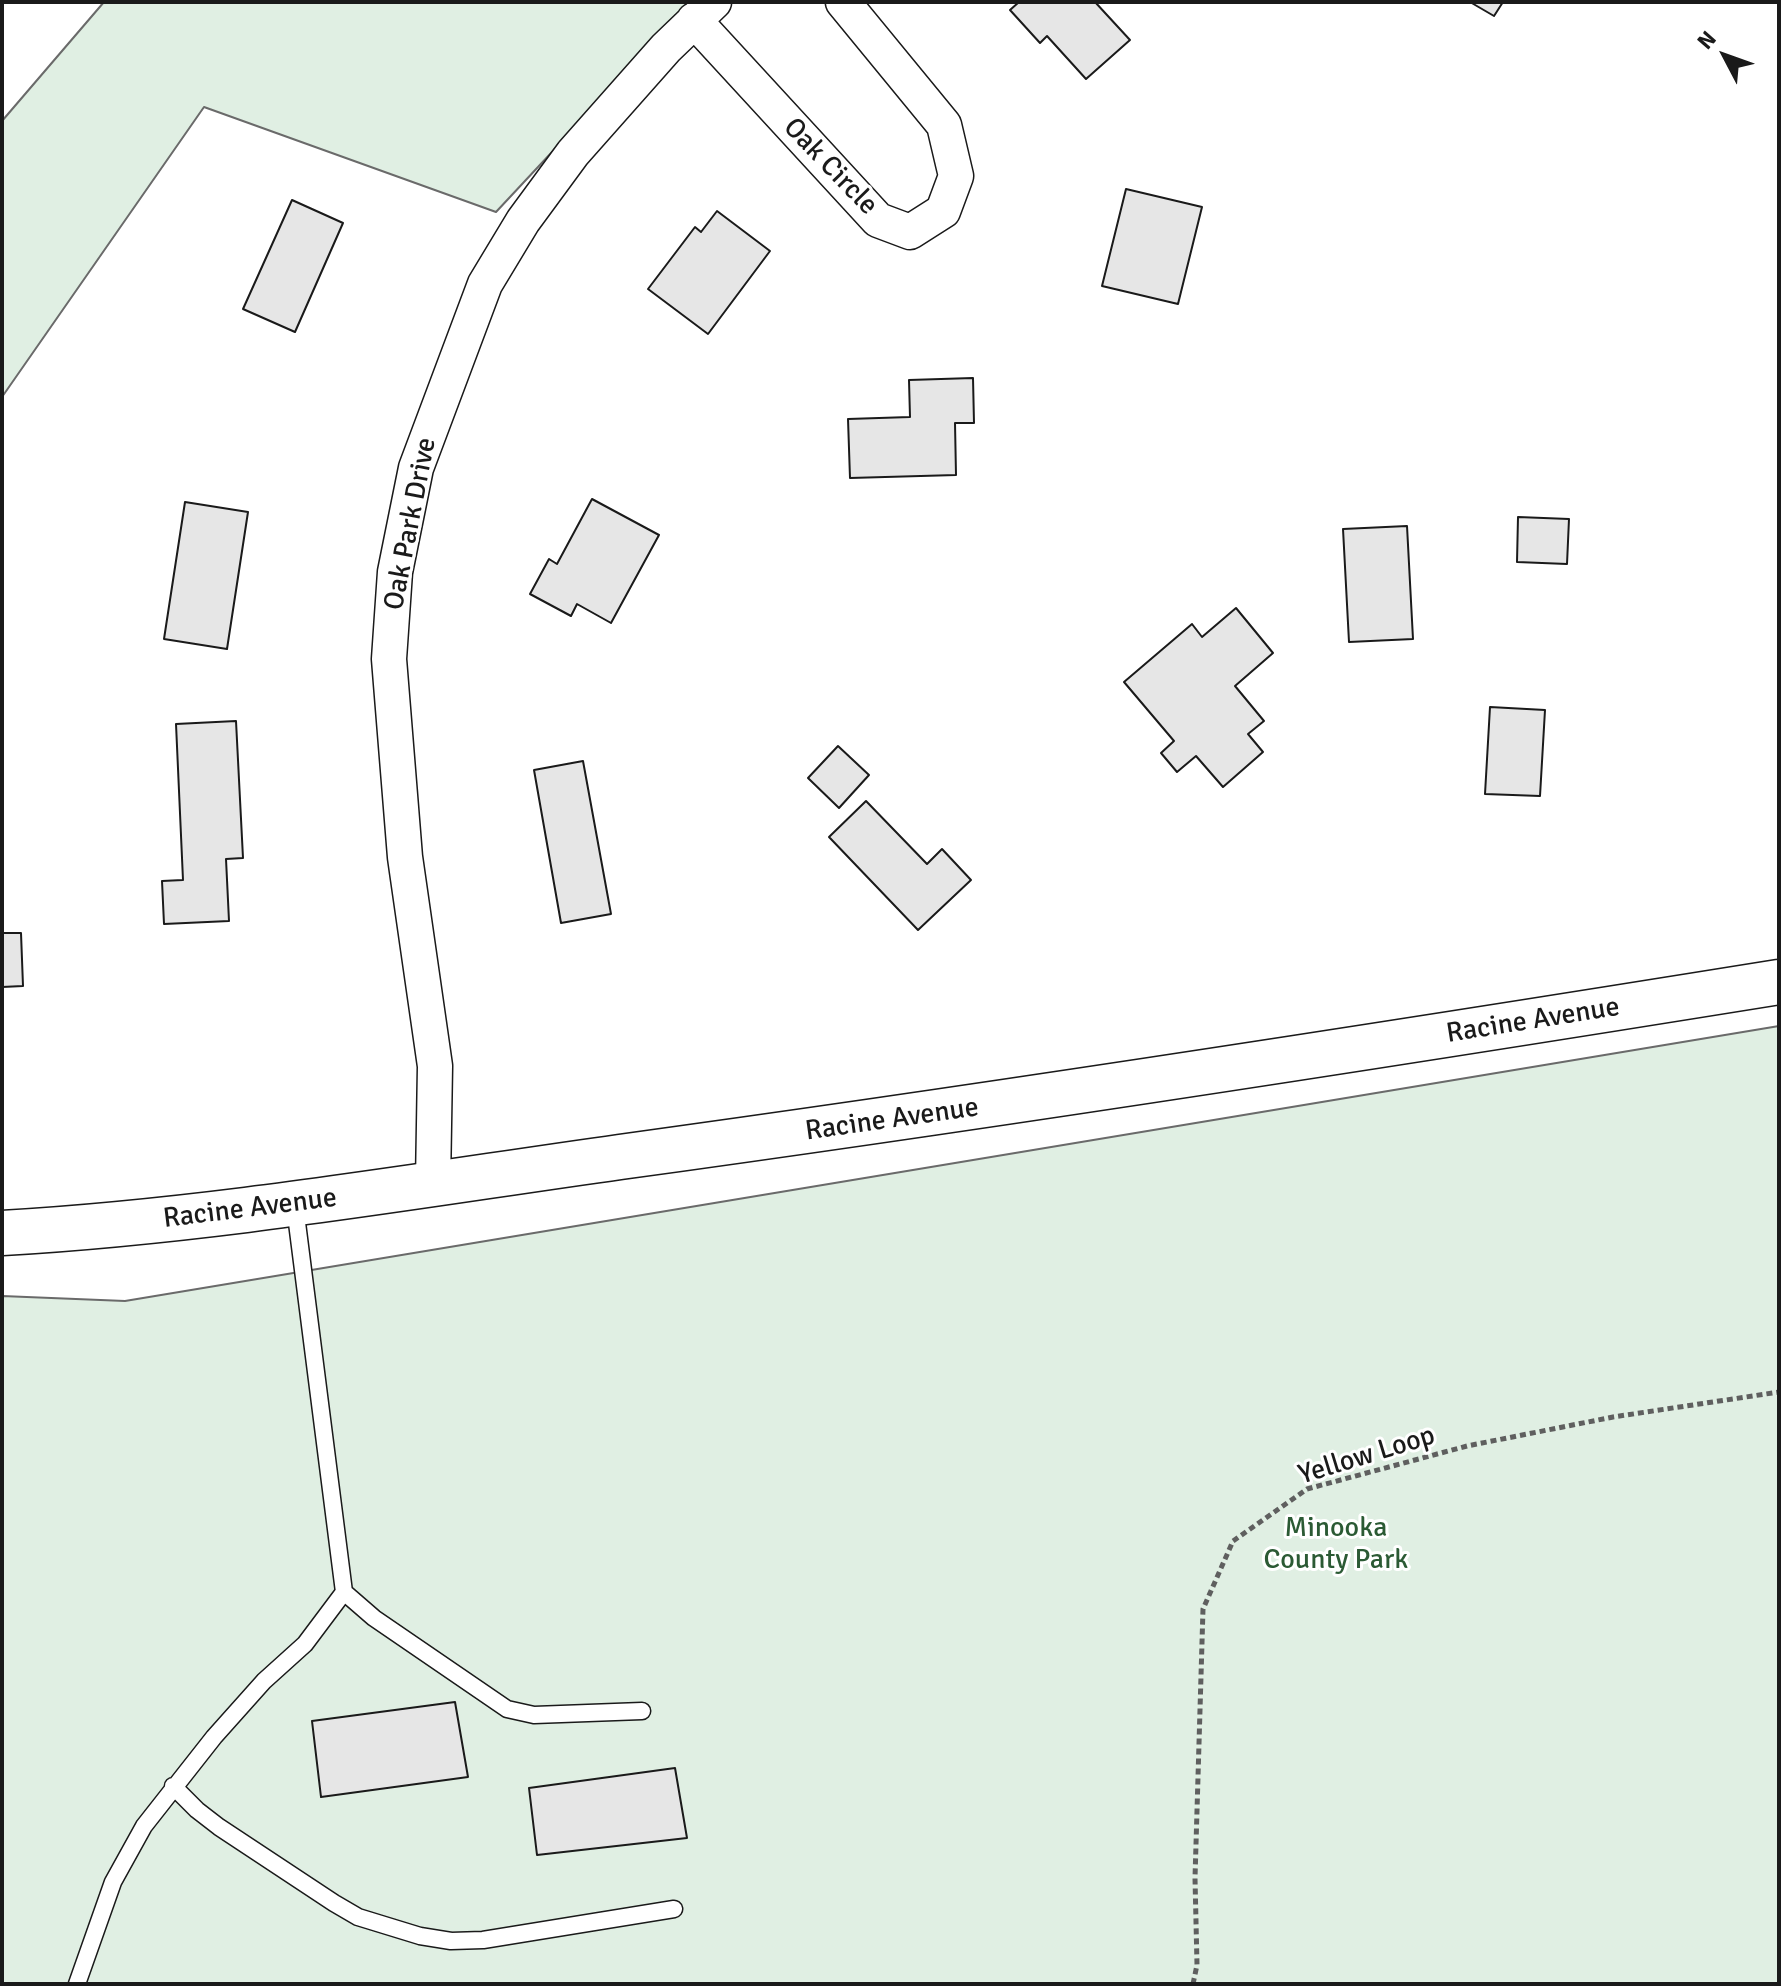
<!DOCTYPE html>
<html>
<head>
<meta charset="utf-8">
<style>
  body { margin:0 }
  #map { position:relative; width:1781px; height:1986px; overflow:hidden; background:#fff; font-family:Signika,sans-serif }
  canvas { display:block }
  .frame { position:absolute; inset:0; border:4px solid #1a1a1a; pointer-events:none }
  .north { position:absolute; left:1685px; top:16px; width:80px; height:80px; -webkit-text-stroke:6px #fff; paint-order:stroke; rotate:311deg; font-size:22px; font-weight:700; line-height:32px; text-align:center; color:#1a1a1a }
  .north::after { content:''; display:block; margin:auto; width:28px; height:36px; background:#1a1a1a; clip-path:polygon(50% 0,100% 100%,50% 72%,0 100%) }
</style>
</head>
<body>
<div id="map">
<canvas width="1781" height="1986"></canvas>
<div class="frame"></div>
<div class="north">N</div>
</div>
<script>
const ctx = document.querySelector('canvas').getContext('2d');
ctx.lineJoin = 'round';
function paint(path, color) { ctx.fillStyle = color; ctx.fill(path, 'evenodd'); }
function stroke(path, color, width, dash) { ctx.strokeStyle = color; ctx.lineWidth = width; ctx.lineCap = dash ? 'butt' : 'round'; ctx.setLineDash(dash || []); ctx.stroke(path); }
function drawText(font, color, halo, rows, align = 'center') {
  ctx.font = font + ' Signika,sans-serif'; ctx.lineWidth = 6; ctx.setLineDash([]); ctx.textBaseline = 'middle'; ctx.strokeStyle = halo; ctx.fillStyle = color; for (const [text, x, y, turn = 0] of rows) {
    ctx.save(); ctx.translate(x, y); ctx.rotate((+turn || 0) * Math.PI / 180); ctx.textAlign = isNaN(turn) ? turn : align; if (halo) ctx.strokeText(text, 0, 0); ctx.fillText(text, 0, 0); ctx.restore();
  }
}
const green = new Path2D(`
  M104,2H692L496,212L204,107L2,397V121Z
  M1779,1026V1984H2V1296L125,1301Z`);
const building = new Path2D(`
  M1019,2H1095L1130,40L1086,79L1047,36L1040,43L1010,10Z
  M1470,2H1503L1494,16Z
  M1126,189L1202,207L1178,304L1102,286Z
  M292,200L343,223L295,332L243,309Z
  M717,211L770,251L708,334L648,289L695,227L701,232Z
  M973,378L974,423H955L956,475L850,478L848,419L910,417L909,380Z
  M592,499L659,535L611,623L577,604L571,616L530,594L549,559L557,564Z
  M185,502L248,512L227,649L164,639Z
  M1518,517L1569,519L1567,564L1517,562Z
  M1407,526L1413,639L1349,642L1343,529Z
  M1236,608L1273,653L1235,686L1264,721L1248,734L1263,752L1223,787L1196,756L1177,772L1161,753L1174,741L1124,682L1192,624L1202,637Z
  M1490,707L1545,710L1540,796L1485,794Z
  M236,721L243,858L226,859L229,921L164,924L162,881L183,880L176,724Z
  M838,746L869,775L839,808L808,778Z
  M583,761L611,914L561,923L534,770Z
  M866,801L927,864L942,849L971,880L918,930L829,837Z
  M2,933H21L23,986L2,987Z
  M455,1702L468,1777L321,1797L312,1721Z
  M675,1768L687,1838L537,1855L529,1788Z`);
const path = new Path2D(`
  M1193,1984L1197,1965L1195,1878L1203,1609L1233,1541L1307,1489L1467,1446L1613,1417L1779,1392`);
const lane = new Path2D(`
  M295,1207L344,1592L374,1618L507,1709L534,1715L642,1711
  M173,1786L197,1810L219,1827L334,1903L358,1917L420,1936L451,1941L483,1940L674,1909
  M77,1984L113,1882L144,1826L214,1737L264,1681L305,1644L344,1592`);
const street = new Path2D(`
  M694,20L878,220L910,232L943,211L956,176L944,125L843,2
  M433,1183L435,1066L405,857L389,659L395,572L416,468L485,284L523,221L573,153L666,48L714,2`);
const secondary = new Path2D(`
  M2,1233C210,1221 414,1186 620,1157C1007,1104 1393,1044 1779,982`);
const streetNames = [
  ["Oak Circle",830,167,46],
  ["Oak Park Drive",411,524,-79],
  ["Racine Avenue",1533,1021,-9],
  ["Racine Avenue",892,1120,-8],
  ["Racine Avenue",250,1209,-7],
  ["Yellow Loop",1367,1456,-17]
];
const parkNames = [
  ["Minooka",1336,1529],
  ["County Park",1336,1561]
];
paint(green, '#e0efe3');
stroke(green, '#6a6a6a', 2);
paint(building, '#e6e6e6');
stroke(building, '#1a1a1a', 2);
stroke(lane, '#1a1a1a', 19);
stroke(street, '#1a1a1a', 37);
stroke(secondary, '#1a1a1a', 47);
stroke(path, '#5f5f5f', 5, [6, 4]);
stroke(lane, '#fff', 16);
stroke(street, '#fff', 34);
stroke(secondary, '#fff', 44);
drawText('28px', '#1a1a1a', '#fff', streetNames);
drawText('28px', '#2b5a34', '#fff', parkNames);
</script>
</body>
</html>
